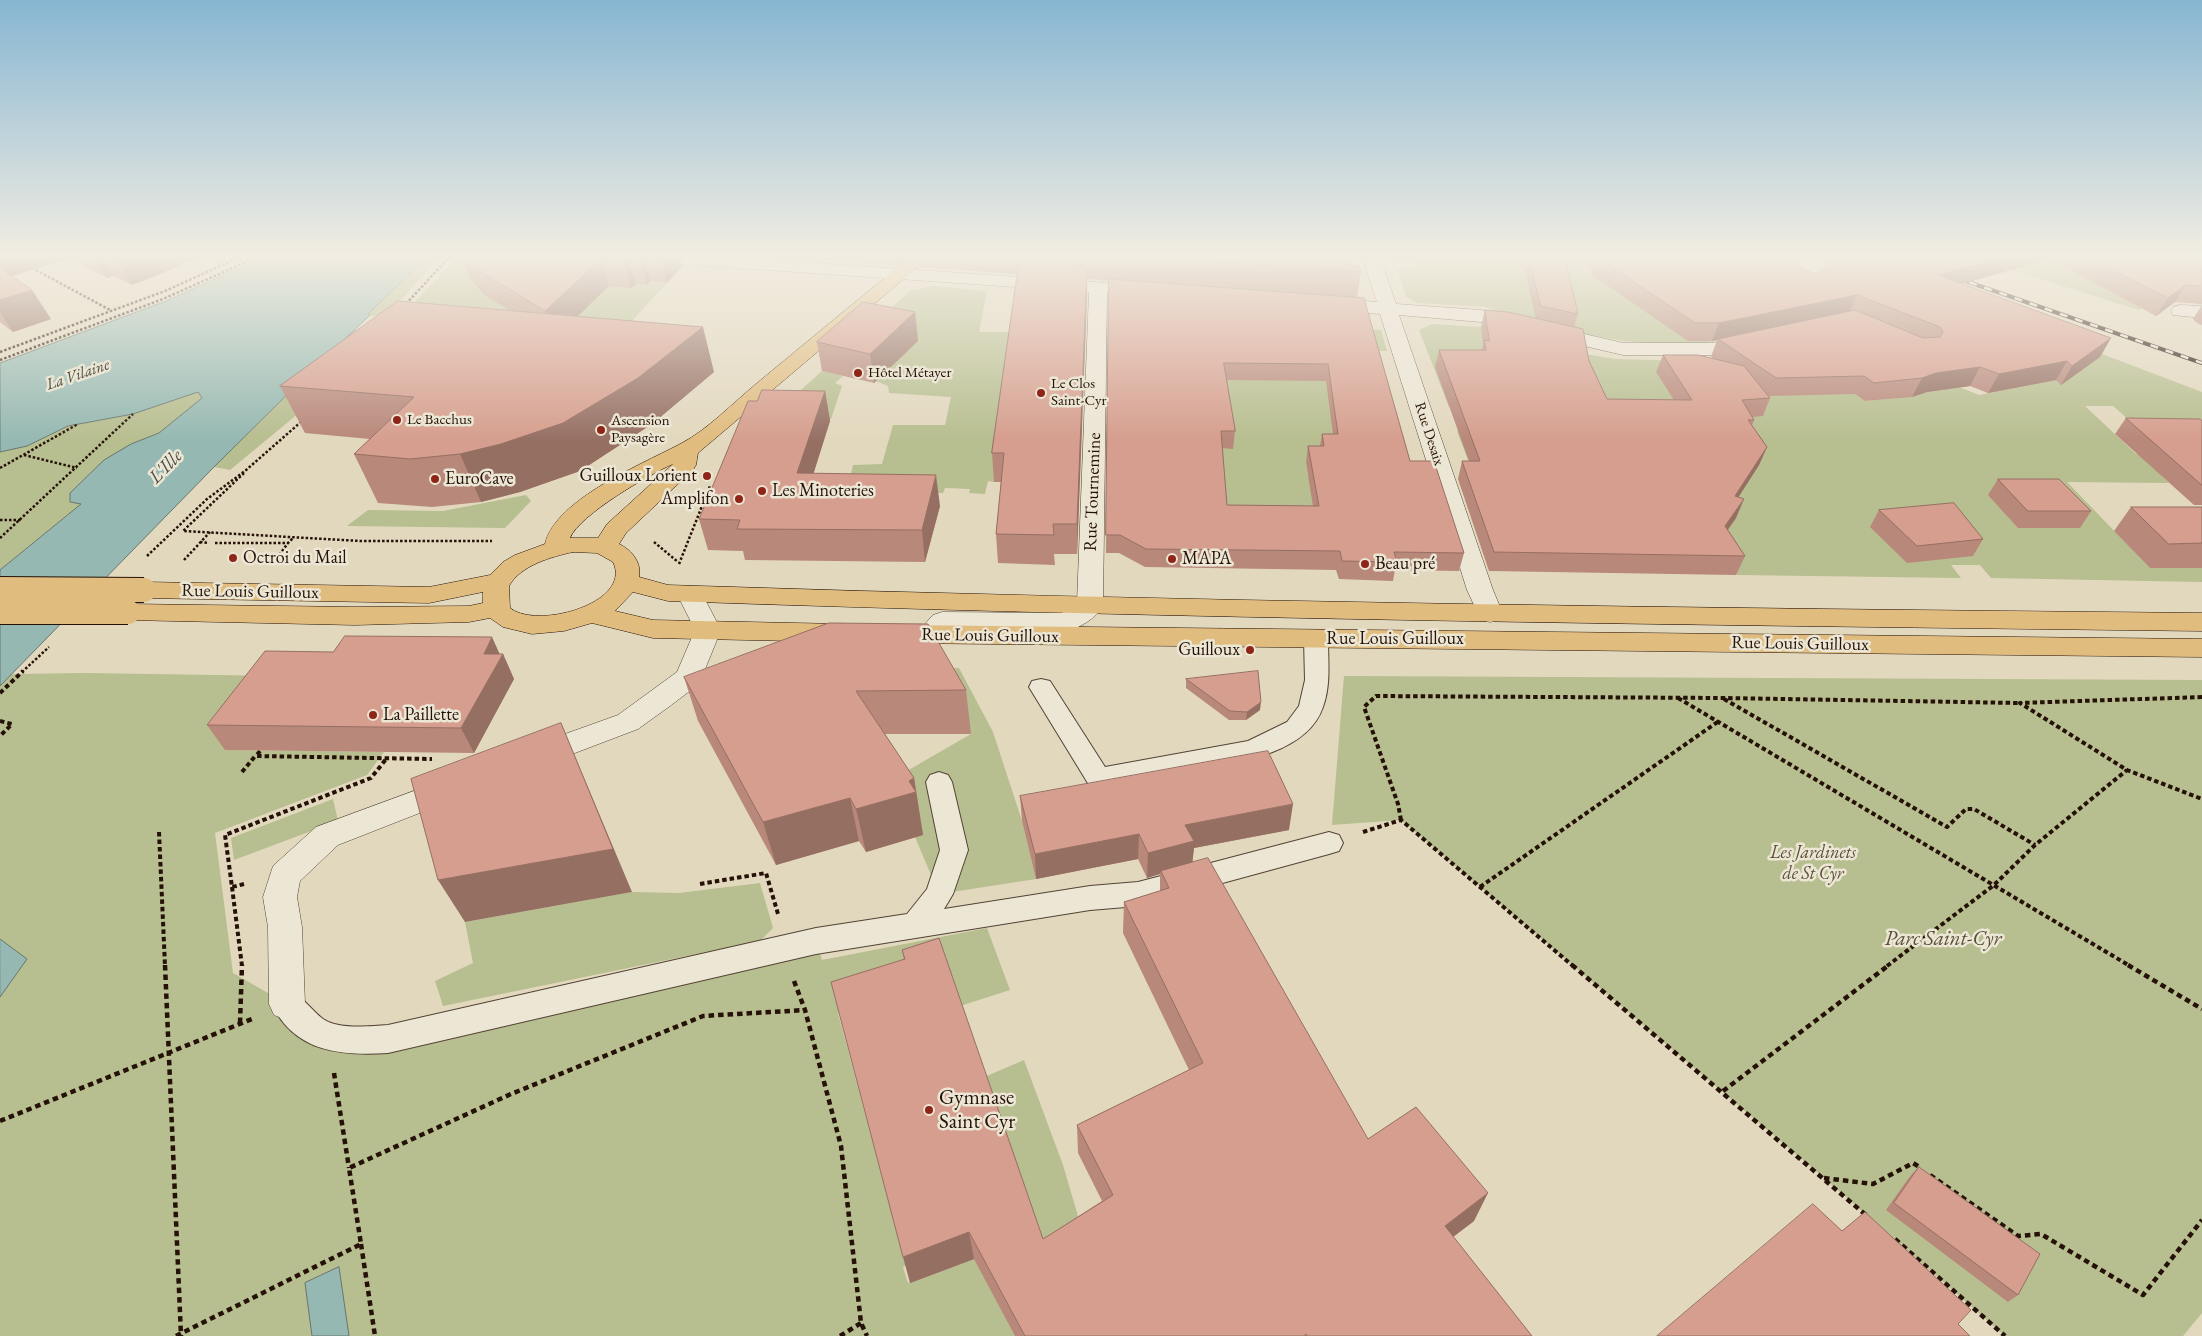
<!DOCTYPE html>
<html>
<head>
<meta charset="utf-8">
<style>
  body { margin:0 }
  canvas { display:block; background:#e2d8be }
</style>
</head>
<body>
<canvas width="2202" height="1336"></canvas>
<script>
const ctx = document.querySelector('canvas').getContext('2d');
ctx.lineJoin = 'round';
function paint(path, color) { ctx.fillStyle = color; ctx.fill(path, 'evenodd'); }
function stroke(path, color, width, dash) { ctx.strokeStyle = color; ctx.lineWidth = width; ctx.lineCap = dash ? 'butt' : 'round'; ctx.setLineDash(dash || []); ctx.stroke(path); }
function drawText(font, color, halo, rows, align = 'center') {
  ctx.font = font + ' "EB Garamond",serif'; ctx.lineWidth = 5; ctx.setLineDash([]); ctx.textBaseline = 'middle'; ctx.strokeStyle = halo; ctx.fillStyle = color; for (const [text, x, y, turn = 0] of rows) {
    ctx.save(); ctx.translate(x, y); ctx.rotate((+turn || 0) * Math.PI / 180); ctx.textAlign = isNaN(turn) ? turn : align; if (halo) ctx.strokeText(text, 0, 0); ctx.fillText(text, 0, 0); ctx.restore();
  }
}
const green = new Path2D(`
  M430,254H443L387,315L369,316V313Z
  M1440,254H1650L1799,281L1926,287L2202,392V435L2150,438L2113,406H2085L2136,454L2202,455L2159,473L2169,483L2067,482L2150,568L2202,559V582L1991,578L1980,565H1951L1961,578L1737,575L1722,552L1493,460H1468L1457,431L1464,428L1596,410L1579,353L1615,359L1690,361L1844,386L1865,401L1898,398L1952,384L1979,395L2029,384L1841,316L1706,343L1668,344L1623,341L1580,333L1484,307L1417,303L1406,297L1397,269H1416L1413,261Z
  M1953,254H2202V305L2101,271L2091,281L2122,293L2142,308L2139,310L2011,270L2029,265Z
  M460,255H479L536,276L631,288L636,284L647,285L650,281L667,283L629,324L405,312Z
  M934,286L987,291L979,332H1014L994,482L988,481L985,494L969,493L970,489L945,488L943,493L847,492L853,465L882,464L893,425H945L951,397L889,393L888,386L876,381L867,330L910,291Z
  M1432,324L1481,327L1484,350L1463,407H1449L1419,330Z
  M1345,328L1381,330L1387,351H1349L1351,452L1306,463L1308,477L1397,513L1210,522L1215,380H1265Z
  M362,329L328,389L230,470L214,467L354,330Z
  M822,371L843,376L835,383L842,386L831,419L768,420Z
  M198,392L202,398L159,433L131,444L82,503L0,570V452L27,446L68,426L133,414Z
  M526,495L531,501L505,528L347,526L368,510L443,511Z
  M933,667L959,668L993,732L1022,821L1036,879L939,894L915,837L923,835L893,779L971,734Z
  M85,673L281,676L226,750L384,752L367,775L215,833L233,973L287,1004L359,1041L816,941L822,960L987,928L1010,990L957,1007L911,990L838,1013L906,1265L903,1267L908,1283L994,1251L982,1078L1024,1060L1063,1165L1085,1240L994,1295L1015,1336H0V686L12,674Z
  M1344,676L2202,680V1313L2183,1336H2005L1824,1178L1401,820L1332,825Z
  M333,799L338,821L234,860L231,838Z
  M760,883L773,928L760,941L443,1006L435,981L473,963L465,922L632,892L679,893Z`);
const water = new Path2D(`
  M271,254H430L369,313V316L308,374L214,467L0,686V570L81,504L70,502V493L104,460L131,444L159,433L202,398L198,392L133,414L68,426L27,446L0,452V363L166,301Z
  M0,939L27,959L0,997Z
  M339,1267L349,1336H312L305,1283Z`);
const pathFar2 = new Path2D(`
  M32,268L112,311
  M406,304L452,254
  M0,352L165,291L247,254
  M0,360L163,299L264,254
  M24,455L77,468
  M0,468L78,424
  M244,473L183,531L361,541H492
  M0,520H21
  M0,538L133,414
  M200,542L209,543
  M654,542L678,562
  M215,543H288L294,537
  M147,556L207,499L245,471L302,421
  M184,560L210,532
  M274,562L288,543
  M679,564L710,486
  M22,672L49,647`);
const pathFar1 = new Path2D(`
  M0,693L23,671
  M2202,697L2020,703L2127,770L2202,799
  M1678,698L2130,966
  M1724,699L1947,827L1966,809H1974L2035,845
  M0,721L12,724L0,736
  M260,751L256,756L432,759
  M242,772L256,755
  M1401,820L1398,804L1364,707L1376,696L1723,698L2020,703
  M159,832L165,966
  M1363,832L1401,820L1573,966
  M244,884L232,887L225,835L371,778L387,758
  M700,884L766,873L778,914
  M232,887L242,966
  M1480,887L1719,721
  M1887,966L1994,885L2035,845L2127,770`);
const path = new Path2D(`
  M165,965L181,1336
  M1572,965L1867,1216
  M2128,965L2202,1009
  M794,981L805,1010L841,1146L861,1323L867,1336
  M240,1023L242,965
  M334,1073L349,1168
  M1723,1091L1889,965
  M0,1121L252,1019
  M1930,1175L2018,1236L2041,1234L2143,1295L2202,1220
  M1824,1178L1873,1184L1913,1163L1921,1168
  M1895,1239L2005,1336
  M361,1244L375,1336
  M176,1336L361,1244L349,1168L511,1094L703,1016L805,1010
  M840,1336L861,1323`);
const lane = new Path2D(`
  M1316,631L1324,634L1328,639C1328,662 1331,685 1323,707C1306,757 1228,764 1184,772C1156,777 1127,782 1098,788L1089,785L1029,687L1032,681L1041,679L1050,681L1105,767L1248,741L1287,722L1299,706L1305,680L1304,639L1308,634Z
  M939,772L948,775L952,782L968,850L953,894L944,909L1090,886L1138,882L1329,832L1339,835L1343,843L1339,851L1329,854L1138,906L1090,910L816,954L388,1053C341,1056 294,1052 272,1004L276,994L287,990C303,996 310,1009 323,1019C339,1030 370,1026 388,1025L816,928L907,914L927,889L940,850L926,782L930,775Z`);
const street = new Path2D(`
  M597,254H682L1151,286L1154,290L1151,294L1107,293L1103,606C1096,618 1081,627 1068,631L949,630C939,640 933,645 919,641L915,635L933,615L942,612L1062,613L1077,603L1089,292L606,259L600,258Z
  M1361,254H1379L1396,304L1481,310L1623,343H1712L1750,335L1757,337L1760,341L1757,345L1712,355H1623L1481,322L1399,315L1493,590L1503,614L1499,620L1490,622L1481,620L1467,590L1380,314L1328,310L1321,308L1319,304L1321,300L1328,298L1377,302Z
  M2180,305L2202,306V318L2173,315L2171,311L2173,307Z
  M690,586L699,588L721,630L699,684L670,706L638,729L546,764L536,767L526,764L521,756L526,748L618,715L677,672L695,630L677,594L681,588Z
  M452,777L463,780L467,788L463,796L338,845L300,881L297,897L302,927L305,1004L300,1015L287,1020L274,1015L269,1004L268,927L263,897L273,866L316,827Z`);
const primary = new Path2D(`
  M914,254H933L698,453L696,465L693,470L626,533L619,544C632,550 642,563 639,577L668,585C1179,602 1691,608 2202,613V631C1691,625 1179,619 668,601L633,592L615,611L653,620L842,624L851,627L855,633L851,639L842,642L653,638L592,623L564,631L532,634L503,627L490,618L469,622L355,625L128,620L119,618L115,612L119,606L128,604L355,607L469,606L483,603V592L429,603L144,598L135,596L131,590L135,584L144,582L429,587L490,575L503,562L515,555L545,544C555,499 645,463 682,443C707,430 733,403 756,384C808,341 861,297 914,254ZM673,464L607,524L598,538H570C579,515 650,474 673,464ZM573,552L597,553L613,562C633,603 537,630 510,608L509,586C521,565 551,557 573,552Z
  M898,625L2202,639V657L898,643L889,640L885,634L889,628Z`);
const rail = new Path2D(`
  M1954,277L2202,363`);
const primaryBridge = new Path2D(`
  M0,589L144,590
  M0,612H128`);
const wall = new Path2D(`
  M0,254H210L176,266L177,267L132,285L113,276L107,278L69,258L12,276L51,319L13,332L0,322Z
  M460,254H679L682,266L667,283L650,281L647,285L636,284L631,288L609,286L578,316L714,372L652,424L580,471L520,492L481,502L432,507L378,503L354,454L370,439L305,433L280,386L509,310L483,294L469,277Z
  M732,254H911L897,265Z
  M919,254H1347L1346,260H1332L1361,271L1357,298L1410,461L1464,553L1459,571L1395,570L1393,581L1339,579L1336,570L1145,567L1119,553H1106L1109,281L1087,279V294L1077,554H1054L1055,565L998,563L996,534L1001,482H994L992,453L1017,274L920,267ZM1227,380L1326,381L1333,434H1322L1320,446H1308L1306,463L1313,506L1227,505L1222,448L1233,449L1235,431Z
  M1395,254H1445L1443,261H1397Z
  M1521,254H1564L1578,314L1574,327L1607,399L1674,400L1656,372L1663,355L1714,359L1711,357L1717,340L1712,341H1688L1592,275V271L1581,254H1779L1816,275L1841,254H2202V304L2175,302L2156,316L2050,259L1961,284L2111,338L2100,357L2061,385L2056,380L1988,393L1970,386L1927,392L1912,397L1865,401L1855,394L1769,396L1770,398L1763,416L1752,417L1754,420L1752,425L1767,447L1759,465L1738,497L1736,518L1728,530L1745,556L1736,575L1489,571L1458,479L1462,461H1469L1435,367L1439,350H1482L1483,345L1481,327L1485,310L1536,319Z
  M2202,305V325L2197,323L2193,319Z
  M915,312L918,341L874,383L822,371L817,342Z
  M825,391L830,421L813,474L940,506L925,562L745,560L743,551L708,550L699,519L757,401Z
  M2126,418L2202,421V505H2194L2115,434Z
  M1998,479L2091,511L2080,528H2018L1988,495Z
  M2131,507H2202V568H2150L2114,531Z
  M1879,510L1983,539L1973,556L1907,563L1870,527Z
  M500,654H503L514,679L474,753L225,750L207,725Z
  M684,677L966,690L971,734H885L914,778L923,835L866,852L859,841L776,865L698,721Z
  M1186,679L1260,710L1246,720H1229L1186,688Z
  M1020,796L1289,830L1194,848L1192,863L1368,1139L1474,1221L1453,1237L1532,1336H1015L974,1259L910,1283L904,960L902,950L1043,1239L1102,1201L1078,1153L1077,1125L1189,1070L1123,933L1124,902L1160,891V874L1147,878L1138,859L1036,879L1022,821Z
  M1919,1167L2018,1295L2008,1302L1886,1210L1911,1175Z`);
const shadedWall = new Path2D(`
  M0,254H66L69,258L0,280Z
  M93,254H100L113,276L107,278Z
  M120,254H210L176,266L177,267L132,285L115,256Z
  M662,254H679L682,266L667,283L660,256Z
  M896,254H911L897,265Z
  M2017,254H2053L2050,259L1929,293L1938,275Z
  M643,255L650,281L647,285L640,258Z
  M628,257L636,284L631,288L624,261Z
  M601,259L609,286L554,339L545,311Z
  M1087,268V294L1077,554V524Z
  M2186,285L2175,302L2156,316L2168,298Z
  M32,290L51,319L13,332L0,312V300Z
  M1857,295L1849,312L1718,339L1717,340L1712,341L1719,323Z
  M915,312L918,341L874,383L870,354Z
  M703,327L714,372L652,424L580,471L520,492L481,502L460,454Z
  M2111,338L2100,357L2061,385L2072,366Z
  M2067,361L2056,380L1988,393L1999,374Z
  M1980,367L1970,386L1927,392L1912,397L1922,378L1936,373Z
  M825,391L830,421L804,504L797,473Z
  M1767,447L1759,465L1727,515L1735,496Z
  M936,475L940,506L925,562L922,530Z
  M1744,499L1736,518L1717,544L1725,526Z
  M492,637L501,657L503,654L514,679L474,753L461,728L484,654Z
  M1261,702L1260,710L1246,720L1247,712Z
  M561,723L632,892L465,922L438,880Z
  M914,778L923,835L866,852L856,809Z
  M850,798L859,841L776,865L763,822Z
  M1293,804L1289,830L1194,848L1192,866L1161,871L1160,874L1147,878L1148,853L1185,825Z
  M1139,834L1138,859L1036,879L1035,854Z
  M1488,1193L1474,1221L1432,1253L1445,1226Z
  M969,1232L974,1259L910,1283L903,1257Z`);
const building = new Path2D(`
  M111,254H120L115,256Z
  M462,254H662L660,256L643,255L640,258L628,257L624,261L601,259L545,311L473,267Z
  M1108,254H1304L1359,266L1361,271Z
  M1528,254H1564L1578,314L1541,306Z
  M1597,254H1779L1816,275L1841,254H2017L1938,275L2111,338L2072,366L2067,361L1999,374L1980,367L1936,373L1922,378L1874,383L1864,376L1776,378L1718,339L1855,310L1923,338L1940,337L1943,332L1940,327L1857,295L1719,323H1695L1597,257Z
  M2082,254H2202V286L2186,285L2168,298Z
  M1019,264L1087,268L1077,524H1053L1054,535L996,534L1004,453H992Z
  M0,268L32,290L0,300Z
  M1109,279L1364,298L1410,461H1434L1464,553L1394,552L1397,562L1342,561L1340,551L1146,549L1120,535H1106ZM1224,363L1328,364L1338,434H1322L1324,446H1308L1319,506L1227,505L1221,431H1235Z
  M398,301L703,327L638,378L563,423L501,444L460,454L410,459L354,454L414,397L280,386Z
  M863,302L915,312L870,354L817,342Z
  M1485,310L1508,312L1583,329L1589,361L1607,399L1692,400L1663,355H1698L1744,366L1770,398L1742,400L1754,420H1748L1767,447L1735,496L1744,499L1725,526L1745,556L1494,552L1462,461H1480L1439,350H1486L1484,340L1489,341Z
  M762,390L825,391L797,473L936,475L922,530L737,529L740,520L699,519L748,401H757Z
  M2126,418L2200,419L2202,421V485Z
  M1998,479H2059L2091,511H2028Z
  M1954,503L1983,539L1917,546L1879,510Z
  M2131,507H2202V543L2169,544Z
  M829,623L928,624L966,690L856,691L914,778L909,781L916,792L856,809L850,798L763,822L684,677Z
  M345,636L492,637L484,654H503L461,728L207,725L265,651L333,652Z
  M1258,671L1261,702L1247,712L1230,711L1186,679Z
  M561,723L613,849L438,880L411,779Z
  M1268,751L1293,804L1185,825L1194,841L1148,853L1139,834L1035,854L1020,796Z
  M1208,858L1368,1139L1416,1107L1488,1193L1445,1226L1532,1336H1307L1306,1334L1304,1336H1025L969,1232L903,1257L831,982L905,959L902,950L939,938L1043,1239L1113,1195L1077,1125L1203,1063L1124,902L1169,888L1161,871Z
  M1919,1167L2040,1254L2018,1295L1894,1203Z
  M1813,1204L1842,1231L1865,1212L1971,1310L1958,1324L1970,1336H1657Z`);
const markers = [
  [858,373,5,"#8f2418"],
  [1041,393,5,"#8f2418"],
  [397,420,5,"#8f2418"],
  [601,430,5,"#8f2418"],
  [707,476,5,"#8f2418"],
  [435,479,5,"#8f2418"],
  [762,491,5,"#8f2418"],
  [739,499,5,"#8f2418"],
  [233,558,5,"#8f2418"],
  [1172,559,5,"#8f2418"],
  [1365,564,5,"#8f2418"],
  [1250,650,5,"#8f2418"],
  [373,715,5,"#8f2418"],
  [929,1110,5,"#8f2418"]
];
const farPoinames = [
  ["Hôtel Métayer",868,373],
  ["Le Clos",1051,384],
  ["Saint-Cyr",1051,401],
  ["Le Bacchus",407,420],
  ["Ascension",611,421],
  ["Paysagère",611,438]
];
const farStreetnames = [
  ["Rue Desaix",1429,434,72]
];
const farWaternames = [
  ["La Vilaine",78,375,-19]
];
const poiNames = [
  ["Guilloux Lorient",697,476,"right"],
  ["EuroCave",445,479],
  ["Les Minoteries",772,491],
  ["Amplifon",729,499,"right"],
  ["Octroi du Mail",243,558],
  ["MAPA",1182,559],
  ["Beau pré",1375,564],
  ["Guilloux",1240,650,"right"],
  ["La Paillette",383,715]
];
const streetNames = [
  ["Rue Tournemine",1093,492,-88],
  ["Rue Louis Guilloux",250,592,1],
  ["Rue Louis Guilloux",990,636,1],
  ["Rue Louis Guilloux",1395,639],
  ["Rue Louis Guilloux",1800,644,1]
];
const parkNames = [
  ["Les Jardinets",1813,853],
  ["de St Cyr",1813,874]
];
const waterNames = [
  ["L'Ille",166,467,-46]
];
const nearParknames = [
  ["Parc Saint-Cyr",1943,939]
];
const nearPoinames = [
  ["Gymnase",939,1098],
  ["Saint Cyr",939,1122]
];
paint(green, '#b7be8f');
paint(water, '#95b9b2');
stroke(water, '#68766e', 1);
stroke(lane, '#544335', 2);
stroke(street, '#544335', 1);
stroke(primary, '#251107', 1);
stroke(pathFar2, '#251107', 2.5, [2.5, 2]);
stroke(pathFar1, '#251107', 4, [4.5, 3]);
stroke(path, '#251107', 4.5, [5.5, 4]);
paint(lane, '#ece6d5');
paint(street, '#ece6d5');
paint(primary, '#e1bc7f');
stroke(rail, '#251107', 4);
stroke(rail, '#ece6d5', 2.5, [8]);
stroke(primaryBridge, '#251107', 26, []);
stroke(primaryBridge, '#e1bc7f', 24);
paint(wall, '#b8887a');
paint(shadedWall, '#966f63');
paint(building, '#d69e8e');
stroke(building, '#966f63', 1);
const sky = ctx.createLinearGradient(0, 0, 0, 441);
sky.addColorStop(0, '#87b6d2');
sky.addColorStop(0.58, '#f2ede2');
sky.addColorStop(1, '#f2ede200');
ctx.fillStyle = sky;
ctx.fillRect(0, 0, 2202, 441);
for (const [x, y, r, color] of markers) { const dot = new Path2D(); dot.arc(x, y, r, 0, 2 * Math.PI); ctx.fillStyle = color; ctx.fill(dot); stroke(dot, '#ece6d5', 2); }
drawText('15px', '#251107', '#ece6d5', farPoinames, 'left');
drawText('15px', '#251107', '#ece6d5', farStreetnames);
drawText('italic 16px', '#4c4c43', '#ece6d5', farWaternames);
drawText('18px', '#251107', '#ece6d5', poiNames, 'left');
drawText('18px', '#251107', '#ece6d5', streetNames);
drawText('italic 18px', '#584e37', '#ece6d5', parkNames);
drawText('italic 19px', '#4c4c43', '#ece6d5', waterNames);
drawText('italic 21px', '#584e37', '#ece6d5', nearParknames);
drawText('21px', '#251107', '#ece6d5', nearPoinames, 'left');
</script>
</body>
</html>
